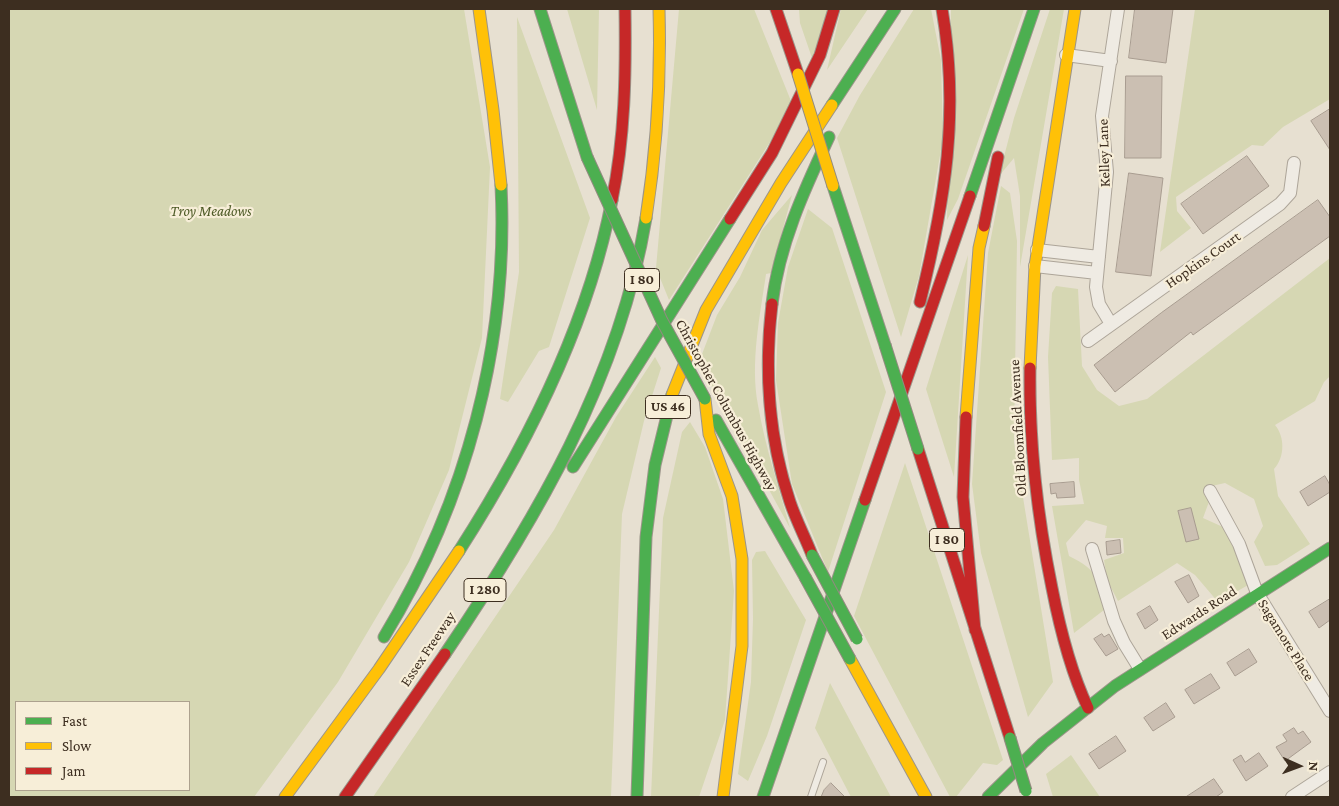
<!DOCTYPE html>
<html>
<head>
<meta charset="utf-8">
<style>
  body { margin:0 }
  #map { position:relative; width:1339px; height:806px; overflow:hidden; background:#e7e0d1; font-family:"Crimson Pro",serif }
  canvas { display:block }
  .frame { position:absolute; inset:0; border:10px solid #3d2e20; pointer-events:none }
  .legend { position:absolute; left:15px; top:701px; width:175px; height:90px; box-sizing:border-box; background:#f7eed8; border:1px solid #ada18e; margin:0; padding:6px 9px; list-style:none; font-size:15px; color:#3d2e20 }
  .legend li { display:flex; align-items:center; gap:10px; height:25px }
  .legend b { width:25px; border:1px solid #ada18e }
  .north { position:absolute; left:1274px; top:741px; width:50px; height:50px; -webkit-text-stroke:4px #f7eed8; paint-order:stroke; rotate:92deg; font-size:14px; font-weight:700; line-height:20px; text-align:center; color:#3d2e20 }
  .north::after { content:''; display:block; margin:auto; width:18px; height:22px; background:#3d2e20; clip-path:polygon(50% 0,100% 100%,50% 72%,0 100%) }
</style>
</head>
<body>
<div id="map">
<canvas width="1339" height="806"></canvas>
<div class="frame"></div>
<ul class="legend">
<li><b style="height:6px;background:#4caf50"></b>Fast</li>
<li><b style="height:6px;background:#ffc107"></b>Slow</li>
<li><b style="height:6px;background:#c62828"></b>Jam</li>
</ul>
<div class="north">N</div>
</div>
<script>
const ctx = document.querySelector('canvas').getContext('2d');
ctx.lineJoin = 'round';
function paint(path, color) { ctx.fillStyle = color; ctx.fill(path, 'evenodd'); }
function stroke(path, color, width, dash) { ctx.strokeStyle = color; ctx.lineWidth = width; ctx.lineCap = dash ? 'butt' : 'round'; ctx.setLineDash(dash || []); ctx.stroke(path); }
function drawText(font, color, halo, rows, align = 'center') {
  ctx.font = font + ' "Crimson Pro",serif'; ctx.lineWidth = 4.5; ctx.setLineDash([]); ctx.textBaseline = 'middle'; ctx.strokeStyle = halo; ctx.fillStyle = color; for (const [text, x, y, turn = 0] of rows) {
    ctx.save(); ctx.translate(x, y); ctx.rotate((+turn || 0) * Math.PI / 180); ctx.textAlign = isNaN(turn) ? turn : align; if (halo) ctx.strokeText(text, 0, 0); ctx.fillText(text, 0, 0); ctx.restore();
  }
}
const green = new Path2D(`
  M9,9H464L490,167L482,338L449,470L409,562L338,682L254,797H9ZM16,702H189V790H16Z
  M567,9H599L597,110Z
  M679,9H754L793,106L669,300L656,268Z
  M799,9H828L812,58L800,23Z
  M841,9H868L827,70Z
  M914,9H931L941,60L943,138L919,276L901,337L837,138L860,95Z
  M951,9H1024L958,199L947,220Z
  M1050,9H1064L1020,267V196L1014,158L999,176L1014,118Z
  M1195,9H1330V99L1283,127L1263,146L1252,145L1176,197L1177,211L1191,228L1160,252Z
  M517,17L590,218L549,347L539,351L508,402L500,399L519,272Z
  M1001,186L1010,193L1017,241L1014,442L1053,682L1028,717L981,553L972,484L988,253Z
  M792,195L771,273L766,274C760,316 750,363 758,405C765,446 779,488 790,528L699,362L717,315L740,277L762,230Z
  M808,209L832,228L886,392L828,572L792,484L776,380L778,323L788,267Z
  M968,255L954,477L926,389Z
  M1330,258V376L1324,382L1315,401L1275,425C1285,437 1285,457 1274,469L1278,496L1310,544L1277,565L1265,566L1254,542L1263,526L1254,499L1225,483L1207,487L1210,499L1203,518L1234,532L1250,584L1218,602L1195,575L1177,563L1118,601L1107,580L1104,560L1124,553L1123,538H1105L1107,526L1086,520L1066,543L1069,556C1099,571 1098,578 1104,610L1074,633L1052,506L1084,504L1079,480V458L1052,460L1048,357L1052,293L1056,286L1078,289L1082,366L1097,390L1119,406L1147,399Z
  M655,357L661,368L644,421L622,514L611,797H373L554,530L616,417Z
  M690,422L705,447L723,499L734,591L725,720L699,797H651L663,518L682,432Z
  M905,463L1003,760L997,765L983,763L956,797H950L854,616Z
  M765,551L806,620L767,736L748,781L738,774L751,682L753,619L752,560L756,552Z
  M830,683L891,797H851L815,728Z
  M1071,755L1100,797H1053L1046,774Z`);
const building = new Path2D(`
  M1135,9H1173L1166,63L1129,58Z
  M1126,76H1162L1161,158H1125Z
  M1330,109V150L1311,121Z
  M1247,156L1269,186L1203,234L1181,204Z
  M1129,173L1163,178L1151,276L1116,272Z
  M1318,200L1330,217V236L1193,335L1191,332L1115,392L1094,365L1161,313Z
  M1325,476L1330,485V492L1308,506L1300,492Z
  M1074,482L1075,497L1057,498L1056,493L1051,494L1050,484Z
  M1191,508L1199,539L1186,542L1178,511Z
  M1120,540L1121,553L1107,555L1106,542Z
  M1189,575L1199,596L1188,603L1175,582Z
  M1330,599V620L1319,628L1309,612Z
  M1150,606L1158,620L1145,629L1137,614Z
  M1102,634L1104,637L1109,634L1118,649L1106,656L1094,639Z
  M1249,649L1257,662L1235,676L1227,663Z
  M1211,674L1220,688L1194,704L1185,690Z
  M1166,703L1175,717L1153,731L1144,718Z
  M1294,728L1298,734L1303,731L1311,742L1285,761L1276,747L1287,741L1283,735Z
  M1116,736L1126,751L1099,769L1089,754Z
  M1259,753L1268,766L1246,781L1233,760L1241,755L1245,762Z
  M1214,779L1223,792L1216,797H1186Z
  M831,783L845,797H821L824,790Z`);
const lane = new Path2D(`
  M811,797L823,762`);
const street = new Path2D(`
  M1066,55L1111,61
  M1037,250L1099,257
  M1035,266L1097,273
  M1111,324L1099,304L1096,287L1107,172L1102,116L1118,9
  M1088,341L1280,204L1290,193L1294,163
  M1210,491L1239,544L1257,593L1330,711
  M1092,549L1114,621L1124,643L1140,669
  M1292,797L1330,772`);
const fast = new Path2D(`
  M540,9L587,157
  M832,105L895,9
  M833,186L885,345
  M970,196L1034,9
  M772,304C779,245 804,190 829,137
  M716,420L805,577
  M573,467L730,219
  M459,551C527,445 588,325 612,200
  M384,637C466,502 509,343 501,185
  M445,654C535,521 619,380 646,218
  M637,797L646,537L655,465L672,395
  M763,797L865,500
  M988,797L1043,743L1115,686L1330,548`);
const slow = new Path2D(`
  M479,9L493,110L501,185
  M646,218C657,148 661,80 659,9
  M1030,368L1035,266L1075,9
  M672,395L706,310L781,183L832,105
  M705,399L709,434L732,496L742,559V646L723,797
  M966,417L979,248L984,226
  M850,659L926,797
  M285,797L379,669L459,551`);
const jam = new Path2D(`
  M776,9L798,74
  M612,200C625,137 626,73 625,9
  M730,219L772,153L820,55L834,9
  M984,226L998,157
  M920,302C945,201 960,113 942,9
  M772,304C764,371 768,436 790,502C796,520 805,537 812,555
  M1030,368C1029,442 1037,515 1052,588C1060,629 1070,670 1088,708
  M966,417L963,497L975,630
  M918,449L1010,738
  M865,500L970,196
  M345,797L445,654`);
const fastBridge = new Path2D(`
  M587,157L662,321L705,399
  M885,345L918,449
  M812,555L857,639
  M805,577L850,659
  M1010,738L1026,791`);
const slowBridge = new Path2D(`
  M798,74L833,186`);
const shields = [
  [642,280,35],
  [668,407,45],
  [947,540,35],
  [485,590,42]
];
const shieldNames = [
  ["I 80",642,280],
  ["US 46",668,407],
  ["I 80",947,540],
  ["I 280",485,590]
];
const streetNames = [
  ["Kelley Lane",1104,153,-92],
  ["Hopkins Court",1203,260,-35],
  ["Christopher Columbus Highway",726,405,61],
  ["Old Bloomfield Avenue",1018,428,-93],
  ["Edwards Road",1199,613,-33],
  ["Sagamore Place",1286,640,58],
  ["Essex Freeway",428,649,-56]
];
const parkNames = [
  ["Troy Meadows",211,211]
];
paint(green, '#d6d7b3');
paint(building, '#cbbfb2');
stroke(building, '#a89c90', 1);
stroke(lane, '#ada599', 8);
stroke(street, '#ada599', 14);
stroke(fast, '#9c958a', 13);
stroke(slow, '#9c958a', 13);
stroke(jam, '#9c958a', 13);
stroke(lane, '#efebe3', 6);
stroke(street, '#efebe3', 12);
stroke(fast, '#4caf50', 11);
stroke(slow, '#ffc107', 11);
stroke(jam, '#c62828', 11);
stroke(fastBridge, '#928b80', 13, []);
stroke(slowBridge, '#928b80', 13, []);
stroke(fastBridge, '#4caf50', 11);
stroke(slowBridge, '#ffc107', 11);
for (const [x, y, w] of shields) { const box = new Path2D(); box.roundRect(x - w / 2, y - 11.5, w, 23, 4); ctx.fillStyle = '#f7eed8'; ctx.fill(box); stroke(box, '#3d2e20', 1); }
drawText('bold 14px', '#3d2e20', null, shieldNames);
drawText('15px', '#3d2e20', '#f7eed8', streetNames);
drawText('italic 15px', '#4d5a26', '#f7eed8', parkNames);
</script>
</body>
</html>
